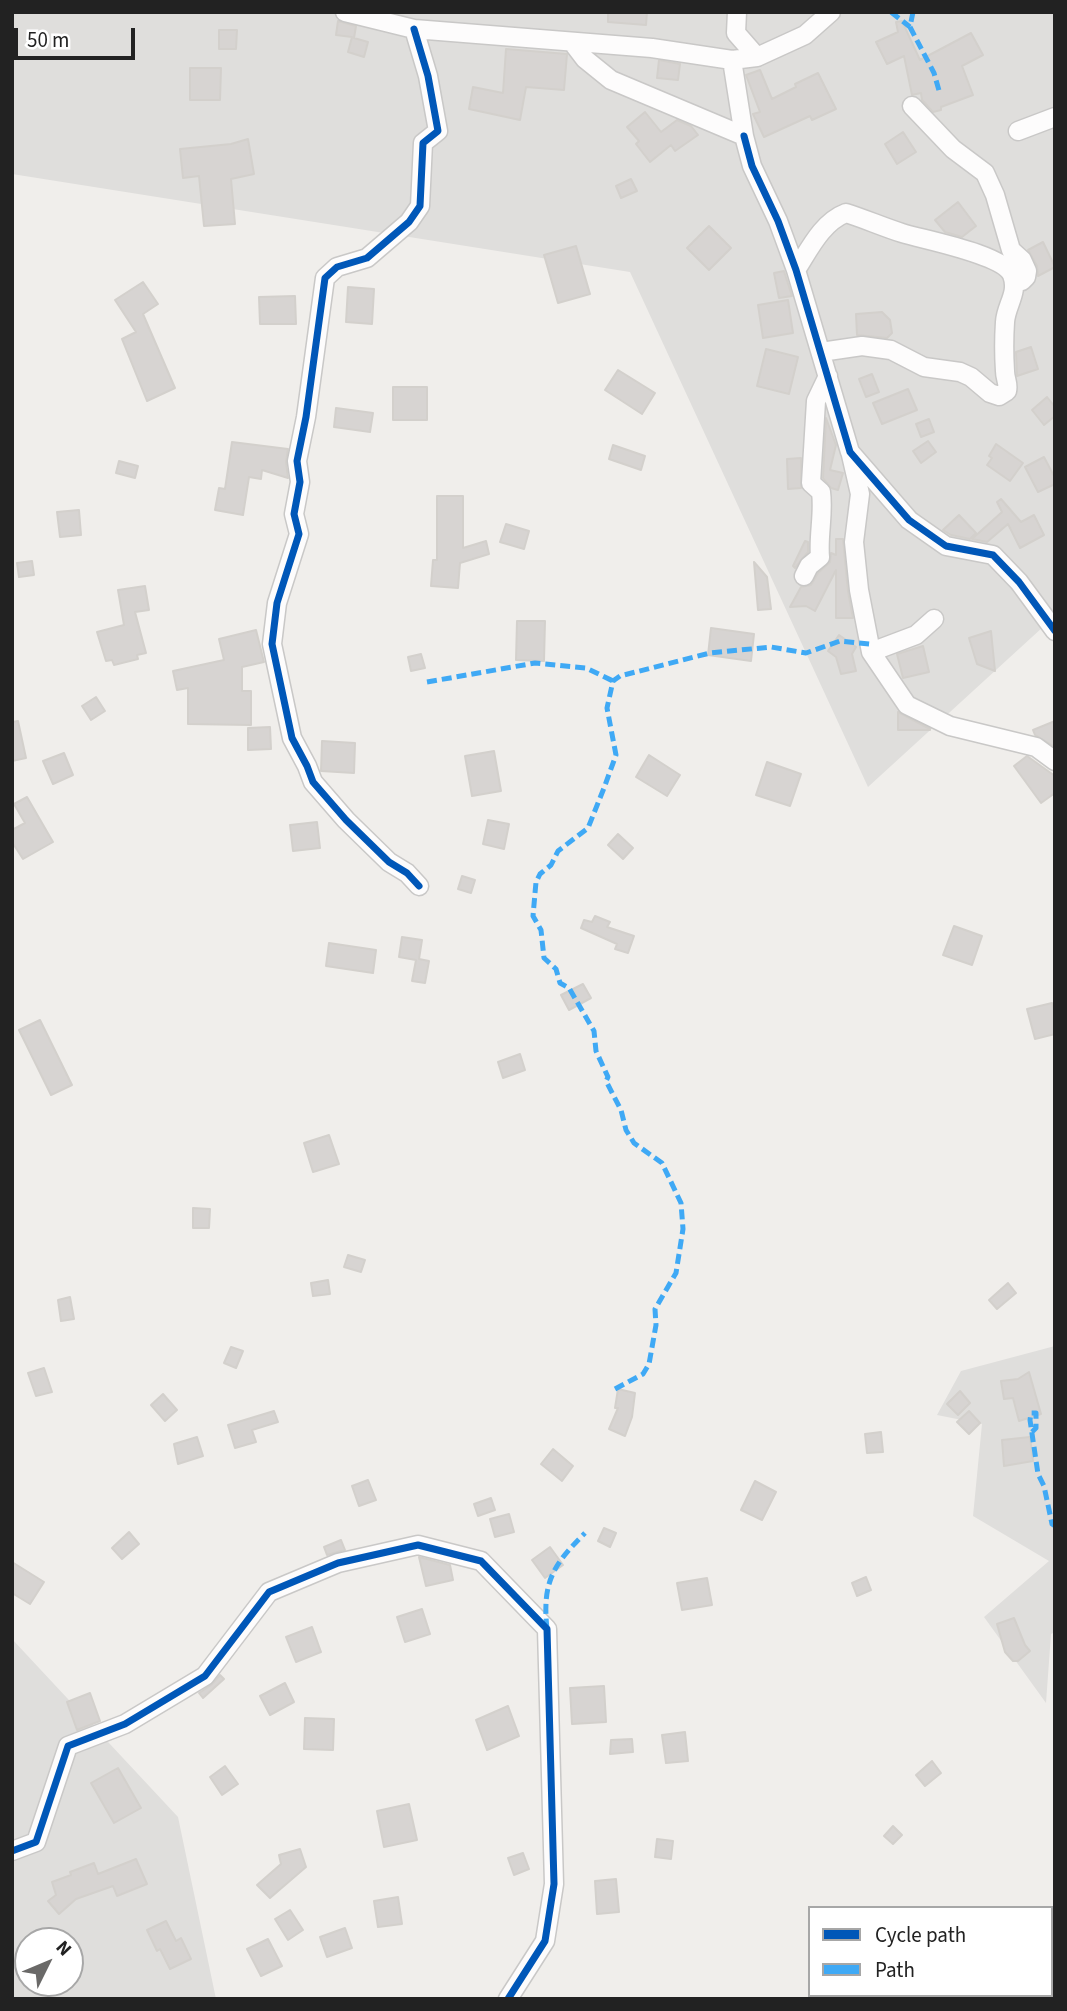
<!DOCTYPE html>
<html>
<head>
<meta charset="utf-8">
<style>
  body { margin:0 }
  #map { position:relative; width:1067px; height:2011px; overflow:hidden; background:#f0eeeb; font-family:"Source Sans 3",sans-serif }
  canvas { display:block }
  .frame { position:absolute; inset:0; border:14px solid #222; pointer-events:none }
  .legend { position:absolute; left:808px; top:1906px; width:245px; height:91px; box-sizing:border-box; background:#fff; border:2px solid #a7a7a7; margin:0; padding:9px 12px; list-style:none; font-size:21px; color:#222 }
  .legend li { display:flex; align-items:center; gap:14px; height:35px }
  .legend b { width:35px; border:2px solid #a7a7a7 }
  .north { position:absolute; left:14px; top:1927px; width:70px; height:70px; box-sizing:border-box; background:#fff; border:2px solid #a7a7a7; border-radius:50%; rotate:47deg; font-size:19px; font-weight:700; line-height:28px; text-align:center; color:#222 }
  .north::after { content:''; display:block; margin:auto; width:24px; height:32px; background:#6a6968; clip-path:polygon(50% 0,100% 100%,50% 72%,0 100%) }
  .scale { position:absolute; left:14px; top:28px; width:121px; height:32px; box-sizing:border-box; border:4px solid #222; border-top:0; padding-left:9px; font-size:21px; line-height:24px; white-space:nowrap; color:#222; -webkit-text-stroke:5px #fff; paint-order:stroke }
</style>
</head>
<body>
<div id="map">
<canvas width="1067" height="2011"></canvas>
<div class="frame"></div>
<ul class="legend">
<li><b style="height:9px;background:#0057b8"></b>Cycle path</li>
<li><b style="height:9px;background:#3fa9f5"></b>Path</li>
</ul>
<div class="north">N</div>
<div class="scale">50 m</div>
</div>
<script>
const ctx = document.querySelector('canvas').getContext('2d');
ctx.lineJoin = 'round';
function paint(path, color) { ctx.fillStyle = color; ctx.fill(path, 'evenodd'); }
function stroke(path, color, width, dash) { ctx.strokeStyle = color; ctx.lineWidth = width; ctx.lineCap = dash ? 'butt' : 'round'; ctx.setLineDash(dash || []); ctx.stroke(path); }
const residential = new Path2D(`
  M12,12H1055V616L868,787L630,272L12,174Z
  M1055,1346V1632L1051,1634L1046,1703L984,1617L1049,1561L973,1516L982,1424L937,1415L961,1371Z
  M12,1639L178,1817L216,1999H12ZM28,1941H70V1983H28Z
  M1055,1957V1999H1004L1008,1995H1051V1960Z`);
const building = new Path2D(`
  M608,12H647L646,25L608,22Z
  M338,21L356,26L354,38L368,42L364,57L348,52L352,37L336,35Z
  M902,21L920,60L971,33L983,55L962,66L973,95L941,107V110L933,112L922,100L921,93L912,95L904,56L887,64L876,42L898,32L896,22Z
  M219,30H237L236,49H219Z
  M506,49L567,54L564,90L526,87L520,120L469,109L473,87L503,93Z
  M659,60L680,64L678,80L657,78Z
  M190,68H221L220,100H190Z
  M760,70L772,99L796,87L795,84L818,73L836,109L812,120L810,116L764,137L753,114L760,112L746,75Z
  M645,112L661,132L677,120L691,126L698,135L675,151L671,145L650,162L636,144L639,141L627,127Z
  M903,132L916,152L897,164L885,144Z
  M248,139L254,174L231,179L235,224L204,226L199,176L183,178L180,149L231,144Z
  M631,179L637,191L621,198L616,186Z
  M958,202L976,226L962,237L945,232L935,220Z
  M709,226L731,248L709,270L687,248Z
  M1043,242L1055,267L1038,276L1037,266L1028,250Z
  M576,246L590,294L558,303L544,255Z
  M784,271L792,296L779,298L774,273Z
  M143,282L158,304L143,314L175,388L147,401L122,339L136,332L115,300Z
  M348,287L374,289L372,324L346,322Z
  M295,296L296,324H260L259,297Z
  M788,300L793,333L763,338L758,305Z
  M882,312L890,320L892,333L887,338L857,335L856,314Z
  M1031,347L1038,369L1017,376L1016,352Z
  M766,349L798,357L789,394L757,386Z
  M618,370L655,393L642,414L605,390Z
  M872,374L879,392L866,397L859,379Z
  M393,387H427V420H393Z
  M908,389L917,410L882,424L873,403Z
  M1047,397L1055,407V416L1044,425L1032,410Z
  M336,408L373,413L370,432L334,427Z
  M826,418L836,445L830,470L843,473L838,490L831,488L823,478Z
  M929,419L934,432L921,437L916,424Z
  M928,441L936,452L921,463L913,451Z
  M232,442L288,449L286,462L288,478L262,470L261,479L249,477L243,515L215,510L219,488L225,489Z
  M996,444L1023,463L1010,481L987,465L992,458L989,456Z
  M613,445L645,456L641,470L609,459Z
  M1044,457L1055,478V484L1038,492L1025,467Z
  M801,458V488L788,489L787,459Z
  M119,461L138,466L135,478L116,473Z
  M437,496H463V548L486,541L489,554L460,563L458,588L431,586L433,560H437Z
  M1001,499L1021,522L1034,515L1044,535L1020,548L1008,524L987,542L972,539L1002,512L997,502Z
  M79,510L81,535L60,537L57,512Z
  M959,515L976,533L970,539L951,535L943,530Z
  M506,524L529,531L524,549L500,542Z
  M836,539H843L848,591L853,618H836V570L815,611L806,606L790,607L801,587L811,585L818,573L830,562L831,553L836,555Z
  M805,541L808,542V552L795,568L793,566Z
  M32,561L34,575L19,577L17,563Z
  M754,562L767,577L771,609L758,610Z
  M145,586L149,610L135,612L146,653L137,655L138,659L114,665L112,660L106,661L97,632L124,625L118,590Z
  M517,621H545L544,661L516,660Z
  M711,628L754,634L751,661L708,655Z
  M256,630L264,662L242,667V691H251V725L188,724V688L177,690L173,671L224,660L219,639Z
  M991,631L995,671L977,664L969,638Z
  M839,635L856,647L852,654L856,671L841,674L836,657L828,651Z
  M923,646L929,672L903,678L897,654Z
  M421,654L425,668L411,671L408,657Z
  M96,697L105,711L91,720L82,706Z
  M898,712L930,729V730H898Z
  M18,721L26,758L12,761V722Z
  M1055,721V747L1035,735L1033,730Z
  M270,727L271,749L248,750V728Z
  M322,741L355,743L354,773L321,771Z
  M494,751L501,791L472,796L465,756Z
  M64,753L73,775L53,784L43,761Z
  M649,755L680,775L667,796L636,777Z
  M1027,756L1055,776V793L1041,803L1014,766Z
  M767,762L801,774L790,806L756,795Z
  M27,797L53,842L23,859L12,842V830L25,823L14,804Z
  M488,820L509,824L504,849L483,844Z
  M317,822L320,848L293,851L290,825Z
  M618,834L633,848L623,859L608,845Z
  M462,876L475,880L471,893L458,889Z
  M595,916L610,922L607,927L634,936L628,953L615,949L617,944L581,928L584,920L592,922Z
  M954,926L982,936L972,965L943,955Z
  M402,937L422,940L419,959L429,961L425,983L412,981L416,960L399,957Z
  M329,943L376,950L373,973L326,966Z
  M583,984L591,998L569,1010L561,995Z
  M1052,1003L1055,1014V1034L1035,1039L1027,1009Z
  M40,1020L72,1085L51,1095L19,1030Z
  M520,1054L525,1070L503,1078L498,1062Z
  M329,1135L339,1164L313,1172L304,1143Z
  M193,1208L210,1209L209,1228H193Z
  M348,1255L365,1260L361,1272L344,1267Z
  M328,1280L330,1294L313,1296L311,1283Z
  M1008,1283L1016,1293L997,1309L989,1300Z
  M70,1297L74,1319L61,1321L58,1300Z
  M231,1347L243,1351L236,1368L224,1363Z
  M44,1368L52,1392L36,1396L28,1373Z
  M1029,1372L1041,1414L1019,1421L1013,1398L1004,1399L1001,1381L1018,1379Z
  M618,1389L635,1393L632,1417L625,1436L609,1429L618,1408H615Z
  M960,1391L970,1403L958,1415L947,1404Z
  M163,1394L177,1410L165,1421L151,1405Z
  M274,1411L278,1422L252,1430L256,1442L235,1448L228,1425Z
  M969,1411L980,1423L969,1434L957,1422Z
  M881,1432L883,1452L867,1453L865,1434Z
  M197,1437L203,1456L178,1464L174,1444Z
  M1030,1437L1033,1461L1004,1466L1002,1440Z
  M553,1449L573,1466L562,1481L541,1464Z
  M368,1480L376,1500L359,1506L352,1486Z
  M755,1481L776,1492L762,1520L741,1510Z
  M491,1498L495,1510L478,1516L474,1504Z
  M509,1514L514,1532L495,1537L490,1519Z
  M604,1528L616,1533L610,1547L598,1541Z
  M129,1532L139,1544L122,1559L112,1548Z
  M341,1540L345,1550L327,1555L324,1547Z
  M550,1547L563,1565L545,1578L532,1560Z
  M419,1557L450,1565L453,1580L426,1586Z
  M12,1562L44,1582L30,1604L12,1593Z
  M866,1577L871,1590L857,1596L852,1583Z
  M707,1578L712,1605L682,1610L677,1583Z
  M422,1609L430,1634L405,1642L397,1617Z
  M1014,1618L1025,1645L1030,1651L1018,1661H1013L1005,1652L997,1624Z
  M312,1627L321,1652L296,1662L286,1637Z
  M220,1675L224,1679L203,1698L199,1693L211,1685Z
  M285,1683L294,1702L270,1715L260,1696Z
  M604,1686L606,1722L572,1724L570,1688Z
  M90,1693L100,1721L77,1730L67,1702Z
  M508,1706L519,1736L487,1750L476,1720Z
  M305,1718L334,1719L333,1750L304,1749Z
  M685,1732L688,1761L666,1763L662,1735Z
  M632,1739L633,1752L610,1754L611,1740Z
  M932,1761L941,1773L925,1786L916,1775Z
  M225,1766L238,1784L222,1795L210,1777Z
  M118,1768L141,1808L114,1823L91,1783Z
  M409,1804L417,1840L384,1847L377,1811Z
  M893,1826L902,1835L893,1844L884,1836Z
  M657,1839L673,1841L671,1859L655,1857Z
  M300,1849L306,1867L270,1898L257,1885L281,1864L279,1855Z
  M523,1853L529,1869L514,1875L508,1858Z
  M136,1859L147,1884L117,1896L113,1886L76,1899L59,1914L48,1901L56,1895L52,1882L71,1875L70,1872L94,1863L98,1874Z
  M616,1879L619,1912L597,1914L595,1881Z
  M398,1897L402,1924L378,1927L374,1901Z
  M290,1910L303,1930L288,1940L275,1919Z
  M166,1921L176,1941L181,1938L191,1959L170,1969L160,1949L157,1951L147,1930Z
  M345,1928L352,1948L327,1957L320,1937Z
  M268,1939L282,1966L261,1976L247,1949Z`);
const minor = new Path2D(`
  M345,12L414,29L652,48L732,60L757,57L805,35L831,12
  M737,12L736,33L757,57
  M414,29L428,76L438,131L423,143L420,206L409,222L367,258L337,267L325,278L306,417L297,461L300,482L294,514L299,534L277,603L272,644L292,738L307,766L313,782L346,820L389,862L407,873L419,886
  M572,42L585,59L611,80L744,136L732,60
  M912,106L953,149L985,173L995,195L1011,250L1022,260L1027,271L1026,277L1022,281L1013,277
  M1018,131L1055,117
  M744,136L752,166L778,221L796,270L850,452L909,520L946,546L993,555L1019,582L1055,631
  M796,270C809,250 822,222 846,213C865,219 883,227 902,233C924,240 1003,254 1012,275C1019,293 1006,305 1005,322C1004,337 1004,356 1005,371C1005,379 1009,384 1007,391L999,396L990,393L971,377L960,372L924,367L891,350L862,346L821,352
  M851,455L860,494L854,542L859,590L871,652L907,705L950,726L1036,747L1055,761
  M804,576L809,566L820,557C818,535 824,514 821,492L811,483L816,401L828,376
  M871,652L916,635L934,619
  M12,1851L36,1842L68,1746L125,1724L205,1676L269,1592L338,1563L418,1545L481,1561L547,1629L554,1884L545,1941L508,1999`);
const quiet = new Path2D(`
  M891,12L910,27
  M913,12L910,27L934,73L940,94
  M427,682L535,663L586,668L613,681
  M615,1389L643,1374L649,1364L656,1325L655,1309L676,1273L683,1229L681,1203L662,1163L634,1143L626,1130L621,1110L606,1081L608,1077L596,1051L594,1031L569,988L560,983L556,969L544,958L541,930L533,916L536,882L540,874L551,865L558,851L588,828L604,788L616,755L607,708L613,681L620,676L710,653L771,647L806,653L840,641L870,644
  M1032,1432L1036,1428V1413H1031L1030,1420L1038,1474L1044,1486L1052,1524L1055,1526
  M547,1629C542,1582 553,1565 585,1533`);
const cycleway = new Path2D(`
  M414,29L428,76L438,131L423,143L420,206L409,222L367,258L337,267L325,278L306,417L297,461L300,482L294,514L299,534L277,603L272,644L292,738L307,766L313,782L346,820L389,862L407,873L419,886
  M744,136L752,166L778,221L796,270L850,452L909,520L946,546L993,555L1019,582L1055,631
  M12,1851L36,1842L68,1746L125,1724L205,1676L269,1592L338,1563L418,1545L481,1561L547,1629L554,1884L545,1941L508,1999`);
paint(residential, '#dfdedc');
paint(building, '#d7d4d2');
stroke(building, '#d3d0cc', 2);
stroke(minor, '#c9c8c7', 21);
stroke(minor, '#fdfcfc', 18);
stroke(quiet, '#3fa9f5', 5, [10, 5]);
stroke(cycleway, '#0057b8', 7);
</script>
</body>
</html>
